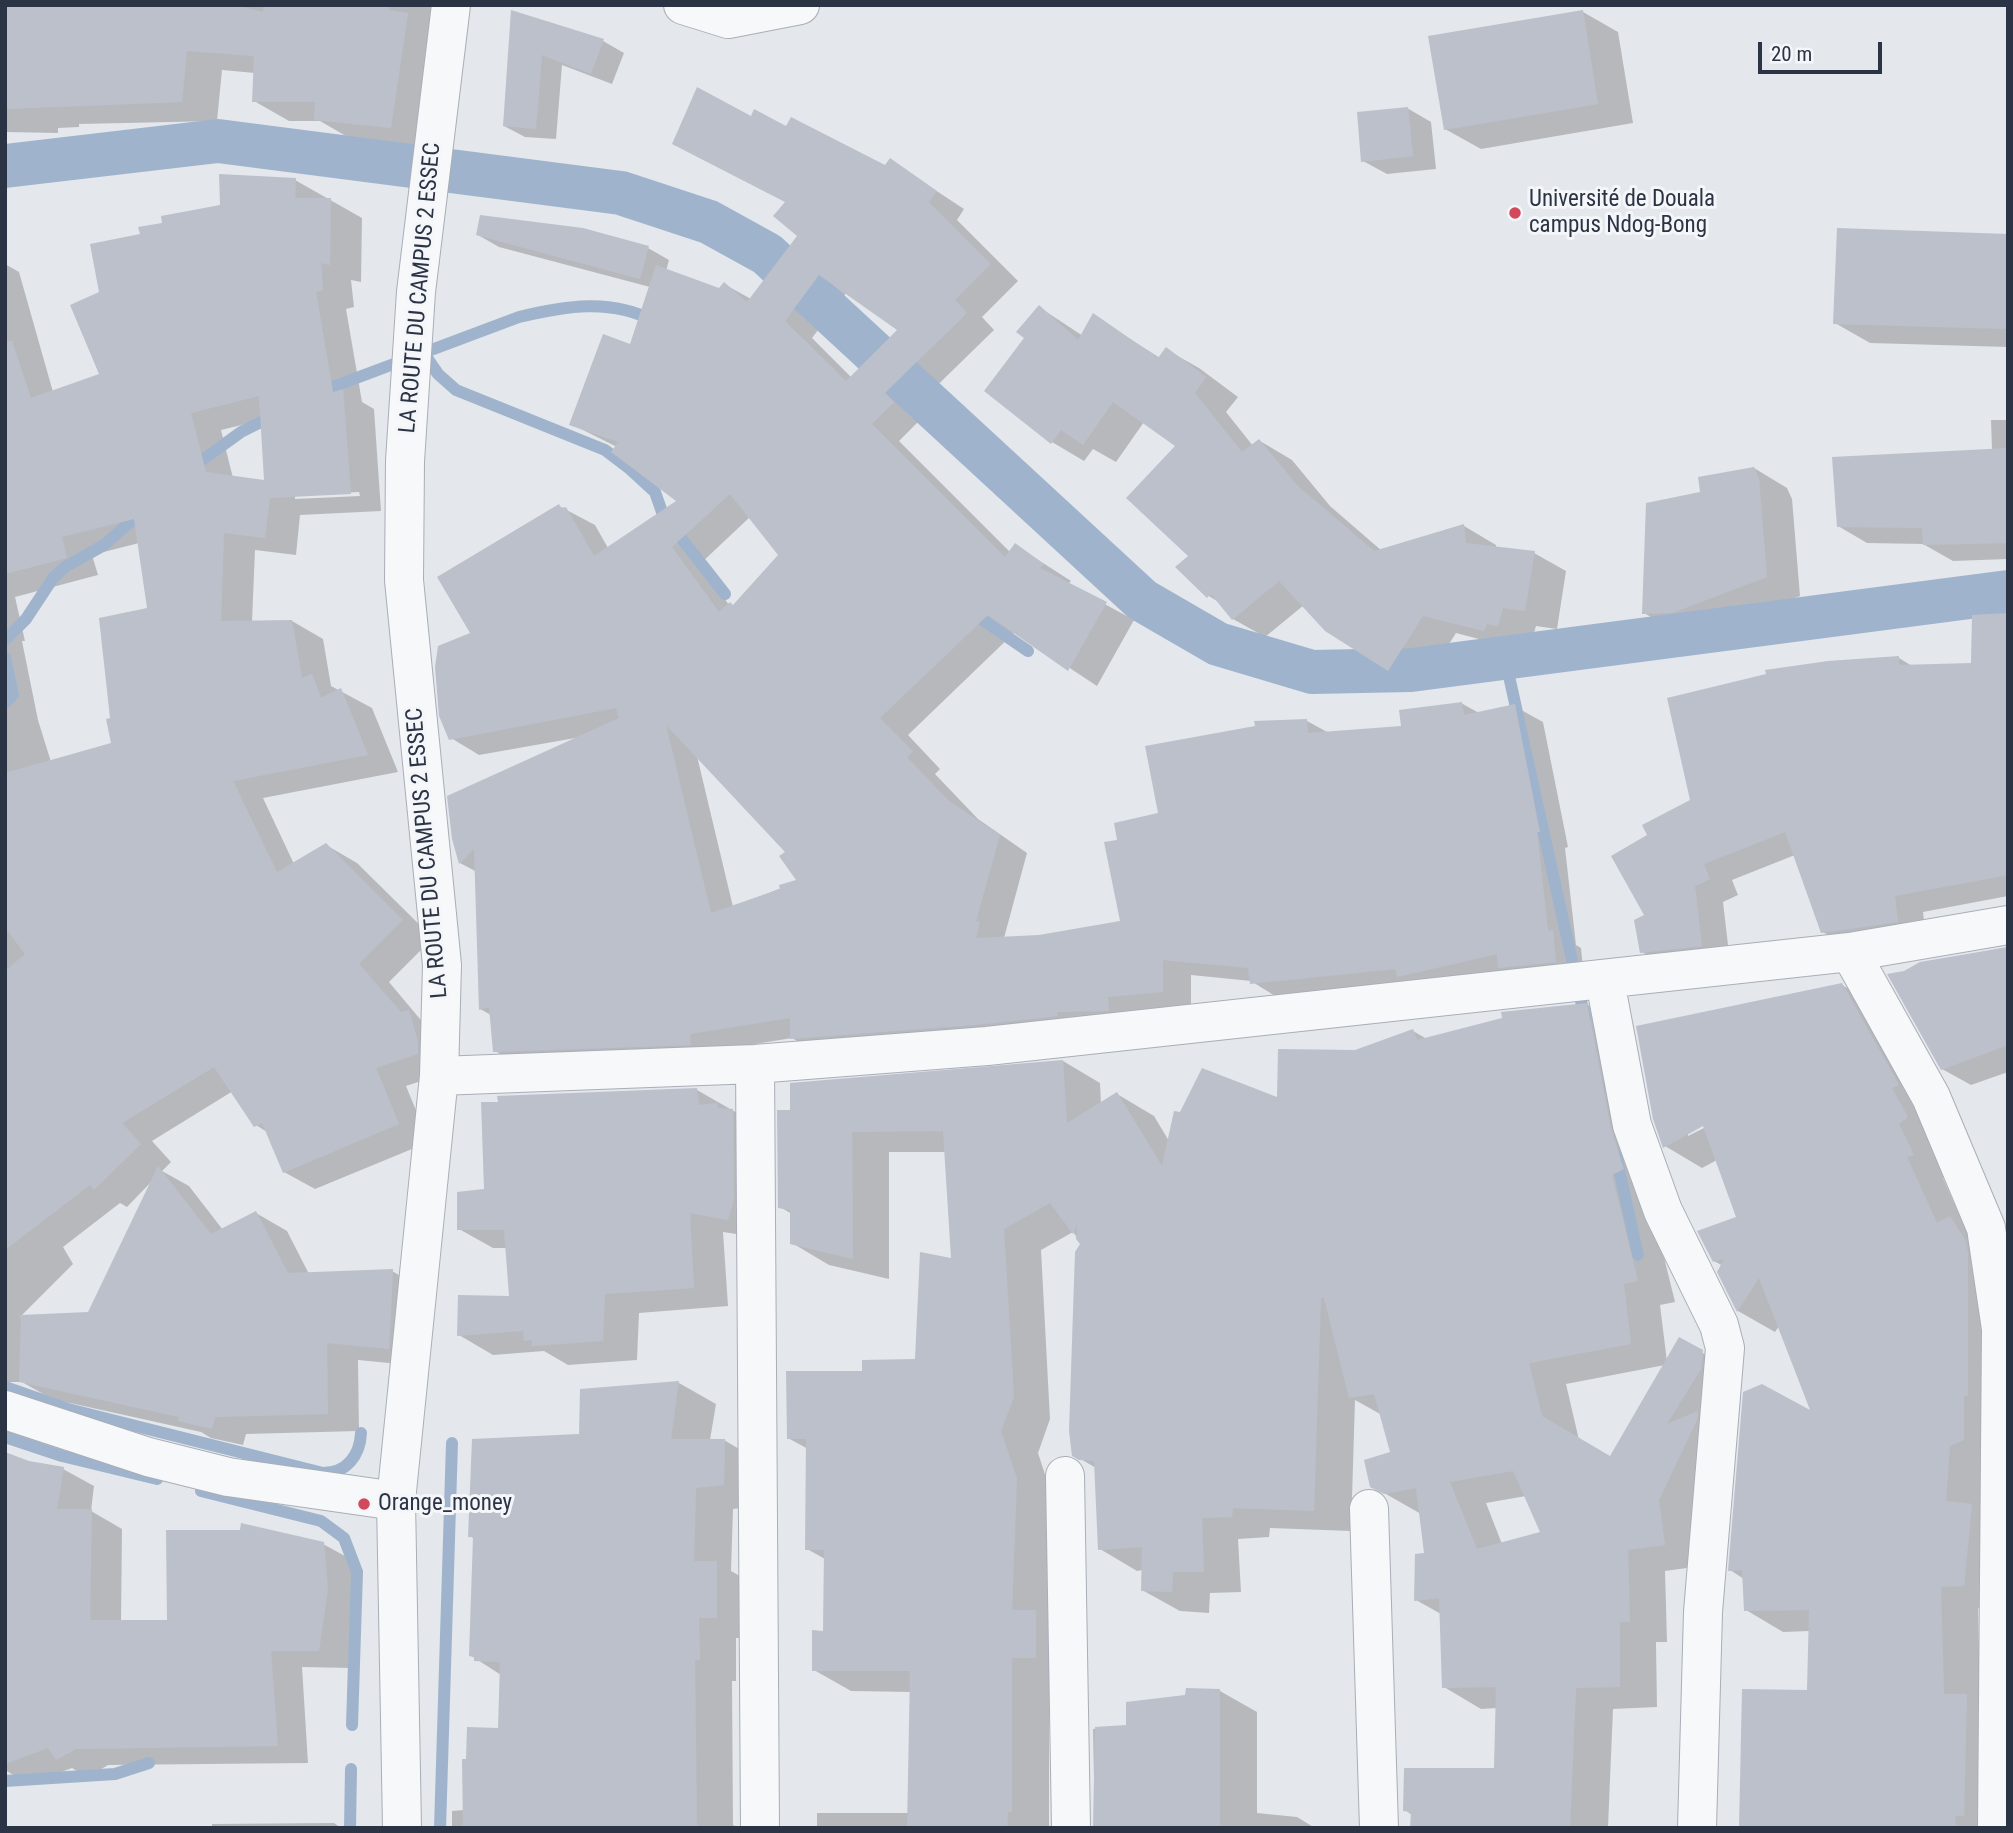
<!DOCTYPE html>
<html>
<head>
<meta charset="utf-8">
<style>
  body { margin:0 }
  #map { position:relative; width:2013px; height:1833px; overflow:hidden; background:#e4e7ec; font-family:"Roboto Condensed",sans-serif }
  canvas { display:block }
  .frame { position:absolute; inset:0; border:7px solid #2b3445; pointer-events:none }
  .scale { position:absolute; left:1758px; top:42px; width:124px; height:32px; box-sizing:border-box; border:4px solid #2b3445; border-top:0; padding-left:9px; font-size:21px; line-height:24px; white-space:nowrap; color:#2b3445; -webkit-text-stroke:5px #f4f6f9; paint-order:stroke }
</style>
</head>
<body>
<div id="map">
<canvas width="2013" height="1833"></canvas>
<div class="frame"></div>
<div class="scale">20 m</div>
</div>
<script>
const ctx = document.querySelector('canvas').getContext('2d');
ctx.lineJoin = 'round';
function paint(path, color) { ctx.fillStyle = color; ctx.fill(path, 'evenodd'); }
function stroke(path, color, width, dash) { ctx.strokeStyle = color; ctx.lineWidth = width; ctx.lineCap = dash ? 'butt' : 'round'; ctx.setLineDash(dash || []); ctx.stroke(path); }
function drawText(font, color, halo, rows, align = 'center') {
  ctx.font = font + ' "Roboto Condensed",sans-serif'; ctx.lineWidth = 6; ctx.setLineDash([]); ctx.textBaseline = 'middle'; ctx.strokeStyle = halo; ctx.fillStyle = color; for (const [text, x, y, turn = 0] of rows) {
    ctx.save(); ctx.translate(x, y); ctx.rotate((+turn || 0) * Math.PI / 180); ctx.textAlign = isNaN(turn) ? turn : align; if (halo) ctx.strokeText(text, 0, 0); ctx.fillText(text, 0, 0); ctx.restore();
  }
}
const shadow = new Path2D(`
  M5,5H453L426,147L351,139L320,121H289L254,101L255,73L222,70L217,121L79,124V127L58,128V133L5,132Z
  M513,12L603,41L624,53L612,84L562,65L556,139L525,137L504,126Z
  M1583,12L1618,32L1633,123L1481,149L1445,129Z
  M1407,108L1431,122L1436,169L1387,174L1363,161Z
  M751,118L787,128L886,167L891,161L964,209L957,220L1018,281L982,317L994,330L912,410L921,419L899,441L1010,552L1015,545L1071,581L1068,584L1134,620L1097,686L1015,632L908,735L940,769L935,774L978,819L1027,853L1004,938L1039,936L1122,923L1119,841L1307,721L1329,733L1403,727L1461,703L1479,713L1514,706L1543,722L1568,847L1565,848L1576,945L1581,948L1584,978L1280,999L1251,981L1191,975V1008L820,1055L792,1038L718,1050L523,1067L495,1051L491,1015L480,1009L477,872L460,863L453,839L581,737L479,755L451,738L473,634L559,506L595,525L608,548L679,501L617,447L571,424L631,346L650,287L499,247L478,235L648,248L669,260L666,271L719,290L724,284L751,299L799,236ZM847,292L900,330L852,378L812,338ZM750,517L781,555L734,607L729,605L700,564ZM697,756L788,852L799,881L733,907Z
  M295,180L362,218L361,282L351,280L354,307L346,309L362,402L374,409L381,511L300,515L296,555L255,550L252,622L292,621L323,639L331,686L372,708L398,772L263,798L294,864L326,845L357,863L433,938L389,982L420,1019L439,1030L448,1072L406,1086L429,1142L315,1189L284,1172L267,1132L256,1125L233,1091L152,1141L171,1162L162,1171L189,1186L223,1230L256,1213L287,1231L309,1274L392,1271L423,1289L420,1366L358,1360L359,1431L246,1434L243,1445L211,1438L201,1432L52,1399L22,1382H5V264L19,272L53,392L101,375V293L142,235L164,224ZM262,420L266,482L233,478L221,430ZM359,492L360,496L295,499V495ZM139,543L149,609L112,719L113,745L51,762L38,720L22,641H25L15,597L98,575L92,555ZM152,1181L89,1313L20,1317L73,1264L63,1247L120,1203L127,1207Z
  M2008,235V347L1870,343L1835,323Z
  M1039,307L1083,336L1094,316L1160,358L1167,350L1199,368L1238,397L1226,412L1253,446L1260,441L1292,460L1330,506L1382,551L1464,526L1496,545V548L1534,553L1566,571L1557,629L1536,626L1531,643L1520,641L1517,649L1456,633L1421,688L1389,670L1304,605L1265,637L1233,619L1220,603L1209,596L1190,556L1178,446L1144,422L1116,462L1093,449L1084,461L1052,442L986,390L1026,338Z
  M1991,420H2008V559L1953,561L1923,544L1867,543L1838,526L1992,450Z
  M1754,468L1787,488L1792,499L1800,596L1706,631L1677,632L1644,613L1702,494Z
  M2008,614V896L1923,912L1926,937L1852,949L1823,932L1795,855L1732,880L1738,895L1723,902L1730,962L1670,968L1642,952L1647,916L1650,836L1692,801L1899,658L1912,666L1973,665Z
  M2008,947V1072L1971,1085L1942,1069L1904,972L1920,964Z
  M1842,985L1880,1007L1950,1177L1943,1178L1964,1226L1988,1239L2001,1606L1978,1608L1980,1698L2001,1828H1739L1809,1692L1810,1631L1783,1632L1746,1610L1744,1579L1730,1570L1813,1414L1779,1326L1775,1332L1738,1311L1719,1272L1723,1266L1714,1261L1739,1218L1717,1160L1702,1168L1665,1146ZM1710,1120L1712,1124L1688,1136V1132Z
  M1586,1004L1624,1026L1649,1196L1675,1302L1660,1305L1667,1362L1680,1340L1739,1374L1701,1566L1665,1571L1667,1642H1656L1657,1707L1613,1709L1608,1827L1636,1828H1412V1815L1405,1810L1496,1770L1497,1708L1481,1709L1444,1687L1441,1614L1416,1600L1426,1555L1421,1514L1372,1486L1392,1453L1382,1415L1355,1400L1351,1531L1270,1528L1269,1537L1238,1539L1241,1592L1210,1593L1209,1613L1180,1611L1142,1590L1143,1570L1137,1571L1100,1549L1096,1468L1074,1455L1082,1244L1073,1232L1041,1250L1050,1419L1038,1453L1054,1502L1073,1679H1049V1828H817V1813H909L911,1692L851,1691L814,1670L824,1632L825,1559L807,1549L808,1449L788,1438L864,1372L917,1361L953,1260L946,1152H889V1279L829,1265L792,1243V1214L780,1207L792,1112L1063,1061L1100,1083L1101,1104L1117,1094L1154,1116L1169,1141L1279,1099L1356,1052L1413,1031L1427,1039ZM1665,1365L1611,1458L1579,1440L1566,1384ZM1526,1496L1542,1534L1502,1544L1486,1503Z
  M697,1090L767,1130L762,1238L723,1232L728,1306L639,1313L637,1360L568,1365L544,1351L493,1355L459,1335L511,1298L507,1248H493L459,1229L486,1190Z
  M679,1383L716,1404L710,1440H724L761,1462L760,1506L733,1509L731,1571L754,1584V1638H736V1681H732L733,1825L739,1828H452V1811L464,1810L500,1729L501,1675L470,1655L475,1539L469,1536L580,1436L581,1390Z
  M5,1454L29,1462L63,1469L94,1486L91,1511L122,1529L121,1622L169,1621L323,1544L354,1561L358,1606L350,1668L302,1667L308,1763L108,1765L88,1777L72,1768L29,1784L5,1770Z
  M1220,1691L1257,1712V1813L1297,1817L1315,1828H1095L1093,1729L1127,1727Z
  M334,1823L341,1828H212V1824Z`);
const stream = new Path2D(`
  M423,352L438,374L456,390L605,450L630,469L655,492L663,515L725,594
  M319,392L519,317C565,306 611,298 654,321
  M190,469L241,432L275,415
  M971,612L1028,651
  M5,640L26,619L53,578L65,567L104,545L145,509
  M5,657L13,695L5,703
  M1505,658L1585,1019
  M1616,1156L1638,1255
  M5,1387L68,1409L323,1473C347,1473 360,1455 361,1433
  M5,1437L62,1456L157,1479
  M201,1491L321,1521L344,1538L357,1572L352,1725
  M5,1781L115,1774L149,1763
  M350,1828L351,1769
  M440,1828L452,1443`);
const canal = new Path2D(`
  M5,166L218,141L621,193L709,222L767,254L1142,600L1218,644L1312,672L1411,670L2008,592`);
const building = new Path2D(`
  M5,5H236L263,12L264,5H390L389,10L408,13L391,128L314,120L315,102H252L254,56L187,51L182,102L5,109Z
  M511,10L604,39L591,74L542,55L536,129L503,126Z
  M1583,10L1598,104L1444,130L1428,36Z
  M697,87L751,116L754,109L786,126L791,117L885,165L890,158L937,191L929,202L991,264L955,300L967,313L885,393L894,402L872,424L1005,557L1015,543L1044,564L1040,568L1107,602L1068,671L988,615L880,718L913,751L907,757L949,801L1000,835L976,921L980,922L976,938L1039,935L1120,921L1104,842L1117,840L1114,823L1158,813L1145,746L1255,726L1254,721L1307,719L1308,733L1401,726L1399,710L1462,702L1464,715L1515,704L1540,832H1537L1548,931L1553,930L1556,962L1498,968L1497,954L1397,977L1395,969L1250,984L1248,968L1163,960V992L1108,997L1109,1011L1057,1012L1058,1016L985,1024L790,1039V1018L690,1034L691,1045L493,1052L489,1007L479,1010L474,849L459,864L452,839L447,796L619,718L616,708L449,740L439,716L435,667L438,646L470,633L437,577L559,504L561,508L566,507L594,556L676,501L611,452L618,442L569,425L603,334L630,344L656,265L719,288L724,282L747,302L797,236L773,216L785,202L672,144ZM819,275L897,330L846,381L785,321ZM730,494L778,555L733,605L730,602L719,612L672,547ZM666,725L785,852L779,856L796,880L779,885L780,889L711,913Z
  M1408,107L1413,156L1361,162L1357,112Z
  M219,174L296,178L295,198H331L330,265L321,263L323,290L316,292L333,392L343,389L351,494L270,498L265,538L224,533L221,621L292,620L302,678L312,674L321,698L341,688L368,755L233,781L277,872L326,843L403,920L359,964L401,1012L409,1010L418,1042V1054L376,1068L399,1124L283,1173L262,1123L254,1127L214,1067L122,1123L141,1144L94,1190L90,1185L5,1250V971L25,954L5,927V773L111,743L106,719L110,718L99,618L147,608L134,519L62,537L67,558L5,574V342L12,341L31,398L99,374L70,305L99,292L90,244L140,234L138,227L162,223L161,216L220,205ZM259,396L264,480L206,472L191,413Z
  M480,215L583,228L649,246L640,279L476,235Z
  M1837,228L2008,234V329L1833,324Z
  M1039,305L1078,340L1093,313L1158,358L1166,347L1206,377L1195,393L1242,452L1259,439L1297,485L1374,551L1464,524L1466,543L1535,551L1525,611L1503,608L1498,626L1487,624L1484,631L1423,616L1388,671L1325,631L1279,581L1232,620L1211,594L1207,598L1175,567L1188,556L1126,498L1175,446L1113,402L1083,445L1061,430L1051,444L984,391L1024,338L1016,332Z
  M2008,448V543L1923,545L1922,528L1837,527L1832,457Z
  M1754,467L1759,479L1767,577L1672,613L1642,614L1646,503L1700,492L1698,477Z
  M2008,613V875L1895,896L1898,922L1821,933L1785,832L1704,864L1710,879L1695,886L1702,946L1640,953L1634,920L1644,915L1611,856L1647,835L1642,825L1690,800L1667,698L1766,674L1765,670L1828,661L1899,656V665L1971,663L1972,615Z
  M2008,947V1045L1941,1070L1887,974L1904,971L1920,962Z
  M1842,983L1899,1085L1892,1088L1908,1117L1899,1124L1914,1155L1907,1157L1937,1223L1950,1216L1966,1241L1968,1254V1396H1964V1440L1950,1446L1946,1501L1972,1504L1964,1586L1941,1587L1944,1694H1967L1964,1816H1955L1956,1828H1739L1742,1689L1807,1690L1809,1610L1744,1611L1742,1570L1728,1571L1743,1392L1762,1384L1810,1410L1759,1278L1737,1312L1717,1272L1724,1259L1713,1262L1697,1231L1736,1217L1703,1126L1663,1148L1653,1119L1636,1026Z
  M1587,1003L1611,1129L1624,1169L1612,1175L1638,1281L1624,1284L1631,1344L1529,1363L1542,1416L1610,1456L1679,1337L1703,1350L1701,1369L1667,1424L1698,1411L1697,1420L1659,1500L1665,1545L1628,1550L1630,1622H1620V1687L1576,1688L1570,1828H1410L1411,1812L1403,1811L1404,1768H1494L1496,1687L1442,1688L1439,1598L1414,1601L1415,1554L1424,1553L1416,1488L1384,1494L1370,1487L1364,1460L1390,1452L1374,1394L1349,1398L1324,1298H1321L1314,1511L1233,1508L1232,1517L1202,1518L1204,1572H1173L1172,1592L1141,1591L1142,1547L1098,1550L1094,1461L1079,1460L1072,1456L1069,1431L1075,1252L1080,1244L1076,1239L1077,1225L1073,1234L1050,1203L1004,1229L1014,1397L1001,1431L1017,1479L1012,1610H1036V1658H1012V1812H1008L1007,1828H907L910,1671H812V1630L823,1631L824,1550H805L806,1439H787L786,1371H862V1360L915,1359L920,1252L951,1258L943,1131L852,1132L853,1259L790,1244V1210L778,1208L777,1110H790V1083L1063,1060L1067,1123L1117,1092L1162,1166L1174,1111L1180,1112L1202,1068L1277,1097L1278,1049L1355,1050L1413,1029L1417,1040L1502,1018L1501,1012ZM1513,1471L1540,1532L1477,1549L1450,1482Z
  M697,1088L699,1105L717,1103L718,1108L733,1109L734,1199L728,1220L690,1213L694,1288L605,1294L603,1341L532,1346V1340L524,1341L523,1331L457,1336L458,1295L509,1296L504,1230H457V1192L484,1189L481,1102H498L497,1096Z
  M158,1166L211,1234L256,1211L288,1273L393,1269L389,1349L327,1343L328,1414L215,1417L212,1429L178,1421L179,1417L19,1382L21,1315L88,1312Z
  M679,1381L671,1439H725L724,1485L696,1488L694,1561H717V1618H699L700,1660H695L697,1828H463L462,1759H466L467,1727L498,1728L500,1662L474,1661V1657L469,1656L473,1537H468L472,1439L579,1434L580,1389Z
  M5,1452L29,1461L64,1467L57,1509H92L90,1620H167L166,1530H240L241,1523L324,1542L328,1588L319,1651H271L278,1746L76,1749L56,1760L48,1748L5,1764Z
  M1186,1688L1220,1689V1828H1093L1095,1727L1126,1725V1702L1185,1695Z`);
const minor = new Path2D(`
  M683,5L728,19L800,5
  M1850,952L1931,1097L1986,1228L2001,1329L1997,1828
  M1605,981L1632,1125L1663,1211L1719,1325L1725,1348L1703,1612L1697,1828
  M755,1064L760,1828
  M439,1076L755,1064L987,1046L1850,952L2008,925
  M5,1410L148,1457L228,1477L396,1501
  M1065,1476L1071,1828
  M1369,1509L1379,1828
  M402,1828L396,1501L439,1076L442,965L404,580L405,461L416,292L451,5`);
const markers = [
  [1515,213,7,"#d1495b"],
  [364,1504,7,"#d1495b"]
];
const poiNames = [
  ["Université de Douala",1529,200],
  ["campus Ndog-Bong",1529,226],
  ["Orange_money",378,1504]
];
const streetNames = [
  ["LA ROUTE DU CAMPUS 2 ESSEC",421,288,-85],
  ["LA ROUTE DU CAMPUS 2 ESSEC",428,853,-95]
];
paint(shadow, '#0003');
stroke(stream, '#9fb4cc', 12);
stroke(canal, '#9fb4cc', 44);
paint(building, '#bbc0ca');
stroke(minor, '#a9aeb7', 40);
stroke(minor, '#f7f8fa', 38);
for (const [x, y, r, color] of markers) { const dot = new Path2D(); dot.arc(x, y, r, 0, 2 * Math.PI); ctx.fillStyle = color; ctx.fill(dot); stroke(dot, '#f4f6f9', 2.5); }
drawText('23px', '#2b3445', '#f4f6f9', poiNames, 'left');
drawText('23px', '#2b3445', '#f4f6f9', streetNames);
</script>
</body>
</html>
